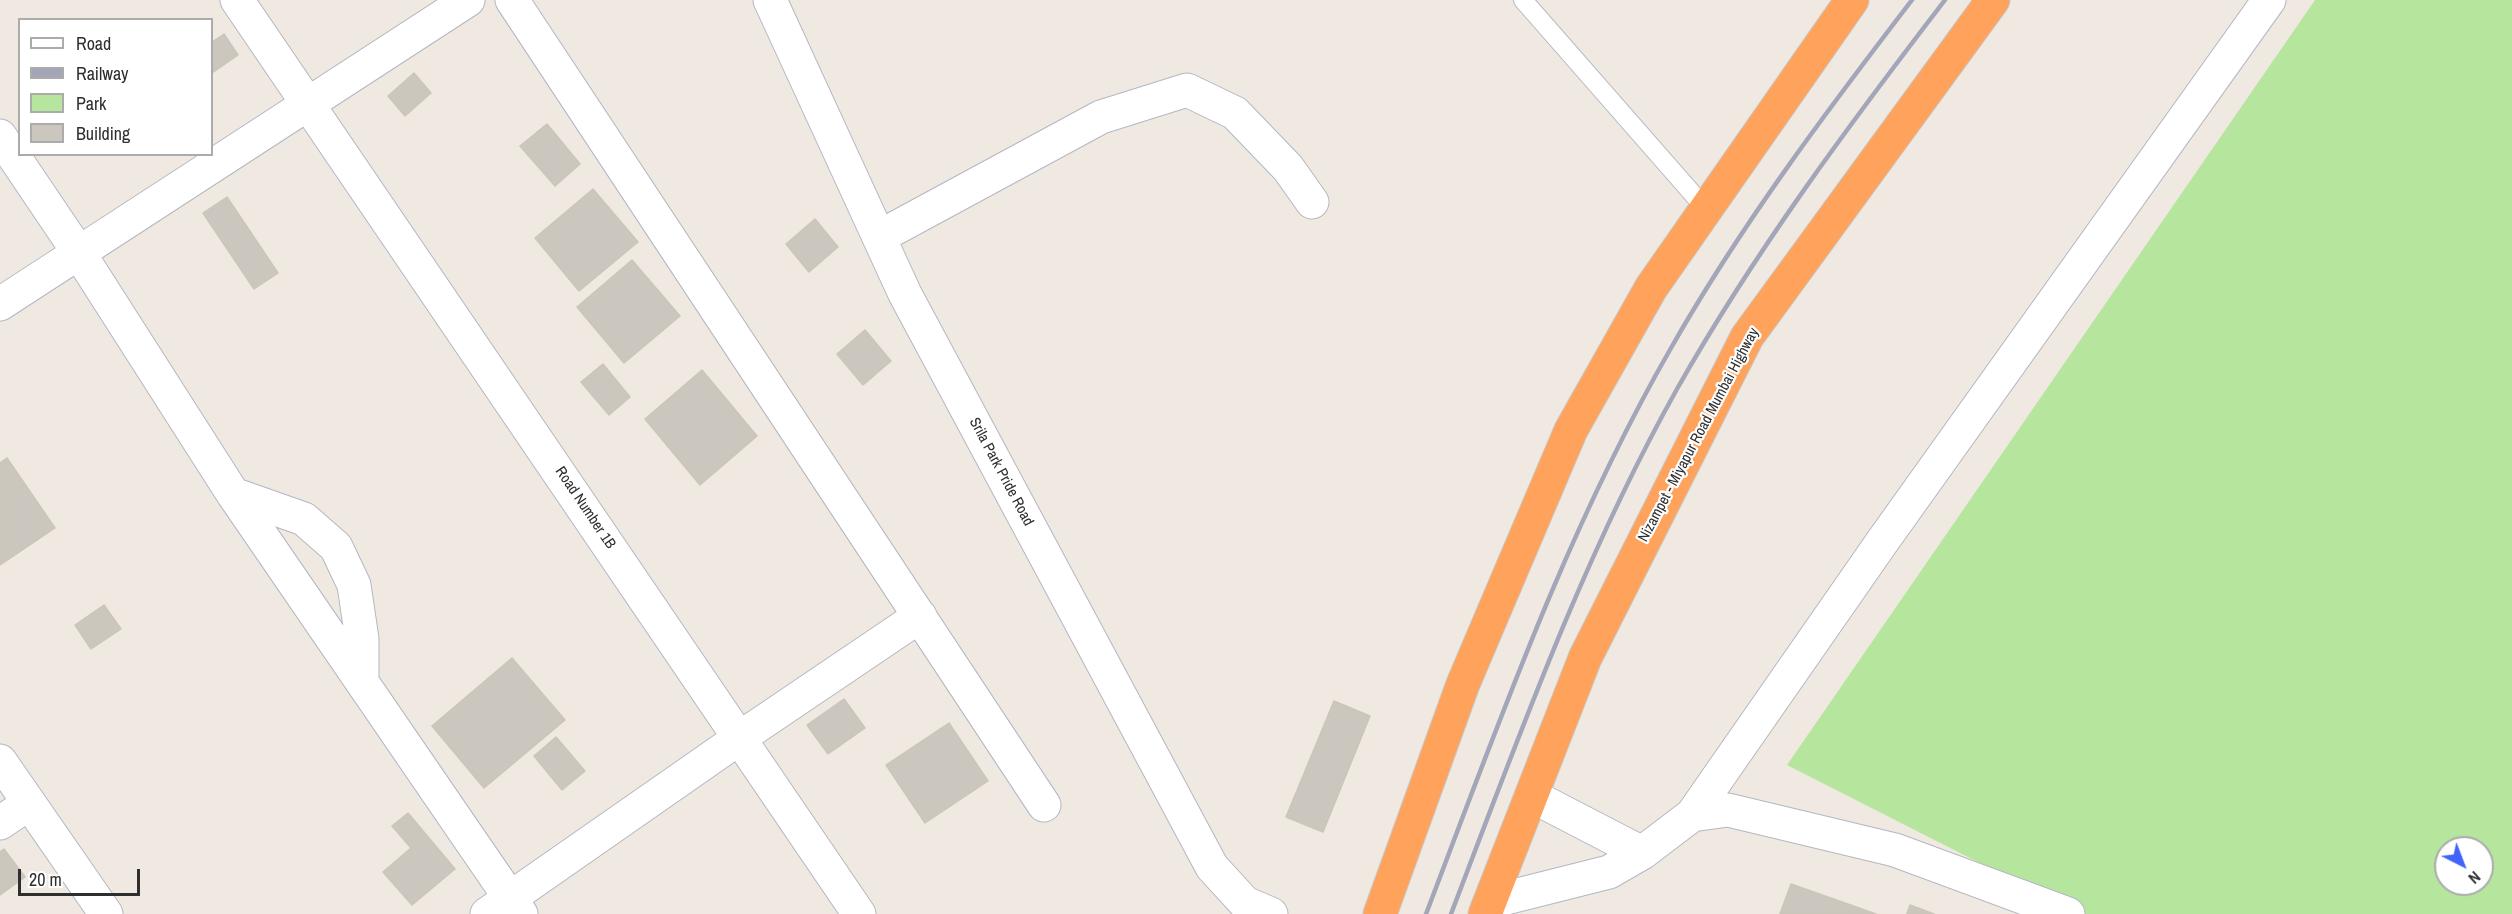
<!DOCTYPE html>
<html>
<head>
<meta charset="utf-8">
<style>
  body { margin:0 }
  #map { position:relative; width:2512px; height:914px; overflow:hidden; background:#efe9e1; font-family:"Archivo Narrow",sans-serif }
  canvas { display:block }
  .legend { position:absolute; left:18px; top:18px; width:195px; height:138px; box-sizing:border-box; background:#fff; border:2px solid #ababab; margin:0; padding:8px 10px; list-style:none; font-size:18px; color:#2e2e2e }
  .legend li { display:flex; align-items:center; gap:12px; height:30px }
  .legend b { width:30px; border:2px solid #ababab }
  .north { position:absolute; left:2434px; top:836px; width:60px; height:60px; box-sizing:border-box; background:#fff; border:2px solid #ababab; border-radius:50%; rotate:138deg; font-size:16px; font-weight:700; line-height:24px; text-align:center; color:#2e2e2e }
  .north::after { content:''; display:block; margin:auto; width:21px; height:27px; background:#4264fb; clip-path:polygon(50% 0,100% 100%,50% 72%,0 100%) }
  .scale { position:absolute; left:18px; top:869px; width:122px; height:27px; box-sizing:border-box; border:3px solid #2e2e2e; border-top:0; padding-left:8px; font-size:18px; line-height:21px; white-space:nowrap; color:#2e2e2e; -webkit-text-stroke:4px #fff; paint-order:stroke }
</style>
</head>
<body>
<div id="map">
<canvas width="2512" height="914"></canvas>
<ul class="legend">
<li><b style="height:8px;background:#fff"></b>Road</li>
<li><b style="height:8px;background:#a3a6b8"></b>Railway</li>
<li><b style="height:16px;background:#b6e59e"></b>Park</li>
<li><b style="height:16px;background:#cbc7bf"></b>Building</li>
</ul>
<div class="north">N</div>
<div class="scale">20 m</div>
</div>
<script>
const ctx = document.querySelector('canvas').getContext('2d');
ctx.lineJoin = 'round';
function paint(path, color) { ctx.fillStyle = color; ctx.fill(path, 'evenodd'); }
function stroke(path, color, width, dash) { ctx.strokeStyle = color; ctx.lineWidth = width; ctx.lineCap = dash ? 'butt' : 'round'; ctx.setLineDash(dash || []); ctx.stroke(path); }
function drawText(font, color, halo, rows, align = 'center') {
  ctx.font = font + ' "Archivo Narrow",sans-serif'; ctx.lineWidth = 4.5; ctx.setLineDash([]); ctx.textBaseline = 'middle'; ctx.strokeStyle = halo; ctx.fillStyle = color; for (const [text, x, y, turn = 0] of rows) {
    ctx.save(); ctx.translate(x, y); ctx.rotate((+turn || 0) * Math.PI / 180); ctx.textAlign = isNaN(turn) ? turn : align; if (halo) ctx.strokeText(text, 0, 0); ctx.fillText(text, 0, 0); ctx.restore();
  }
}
const green = new Path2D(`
  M2315,0H2512V914H2080L1787,765ZM2446,848H2482V884H2446Z`);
const building = new Path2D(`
  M224,34L238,55L212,73V42Z
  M414,73L431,93L405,116L388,96Z
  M547,124L580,164L555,186L520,146Z
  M593,189L638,242L579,291L535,238Z
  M227,197L278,273L254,289L203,213Z
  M815,219L838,247L809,272L786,244Z
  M632,260L680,316L624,363L577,307Z
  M865,330L891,361L863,385L837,354Z
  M603,364L630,397L609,415L581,382Z
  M702,370L757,436L700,485L645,419Z
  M7,458L55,528L0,565V463Z
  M104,605L121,629L91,649L75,625Z
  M512,658L565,720L484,788L432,726Z
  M844,699L865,728L828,754L807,725Z
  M1334,701L1370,716L1323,832L1286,817Z
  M949,723L988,781L925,823L886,765Z
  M556,737L585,771L562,790L534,756Z
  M408,813L455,869L412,905L383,872L411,848L392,826Z
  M4,849L25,877L0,895V852Z
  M1791,884L1876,914H1780Z
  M1910,905L1934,914H1907Z`);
const lane = new Path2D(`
  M1523,0L1706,209`);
const street = new Path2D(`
  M237,0L859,914
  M512,0L1044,805
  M0,136L79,253L233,494L521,914
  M879,237L1101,117L1187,90L1235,113L1288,168L1312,202
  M0,304L468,0
  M233,494L304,519L336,547L354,585L362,639V681
  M0,761L106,914
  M0,823L28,804
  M487,914L741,737L920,616`);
const secondary = new Path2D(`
  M770,0L905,294L1212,867L1245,903L1271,914
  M1532,796L1642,853
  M1692,815L1882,542L2269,0
  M1490,902L1609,872L1642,853L1692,815L1728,810L1895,850L2068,914`);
const highway = new Path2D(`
  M1380,914L1463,684L1571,430L1651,288L1852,0
  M1485,914L1585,658L1747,337L1993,0`);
const rail = new Path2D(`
  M1426,914C1499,722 1568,527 1671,348C1741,225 1826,112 1912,0
  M1451,914C1519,736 1584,555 1677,389C1755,251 1849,125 1945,0`);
const streetNames = [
  ["Nizampet - Miyapur Road Mumbai Highway",1699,435,-62],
  ["Srila Park Pride Road",1001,472,62],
  ["Road Number 1B",585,508,56]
];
paint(green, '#b6e59e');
paint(building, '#cbc7bf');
stroke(building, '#cbc5ba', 1.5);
stroke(lane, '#b4b7c1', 20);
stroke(street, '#b4b7c1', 35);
stroke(secondary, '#b4b7c1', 35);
stroke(highway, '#c9c9c9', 35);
stroke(lane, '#fff', 18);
stroke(street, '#fff', 33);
stroke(secondary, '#fff', 33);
stroke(highway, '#ffa35c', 33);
stroke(rail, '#a3a6b8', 4.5);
drawText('15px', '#2e2e2e', '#fff', streetNames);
</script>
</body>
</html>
